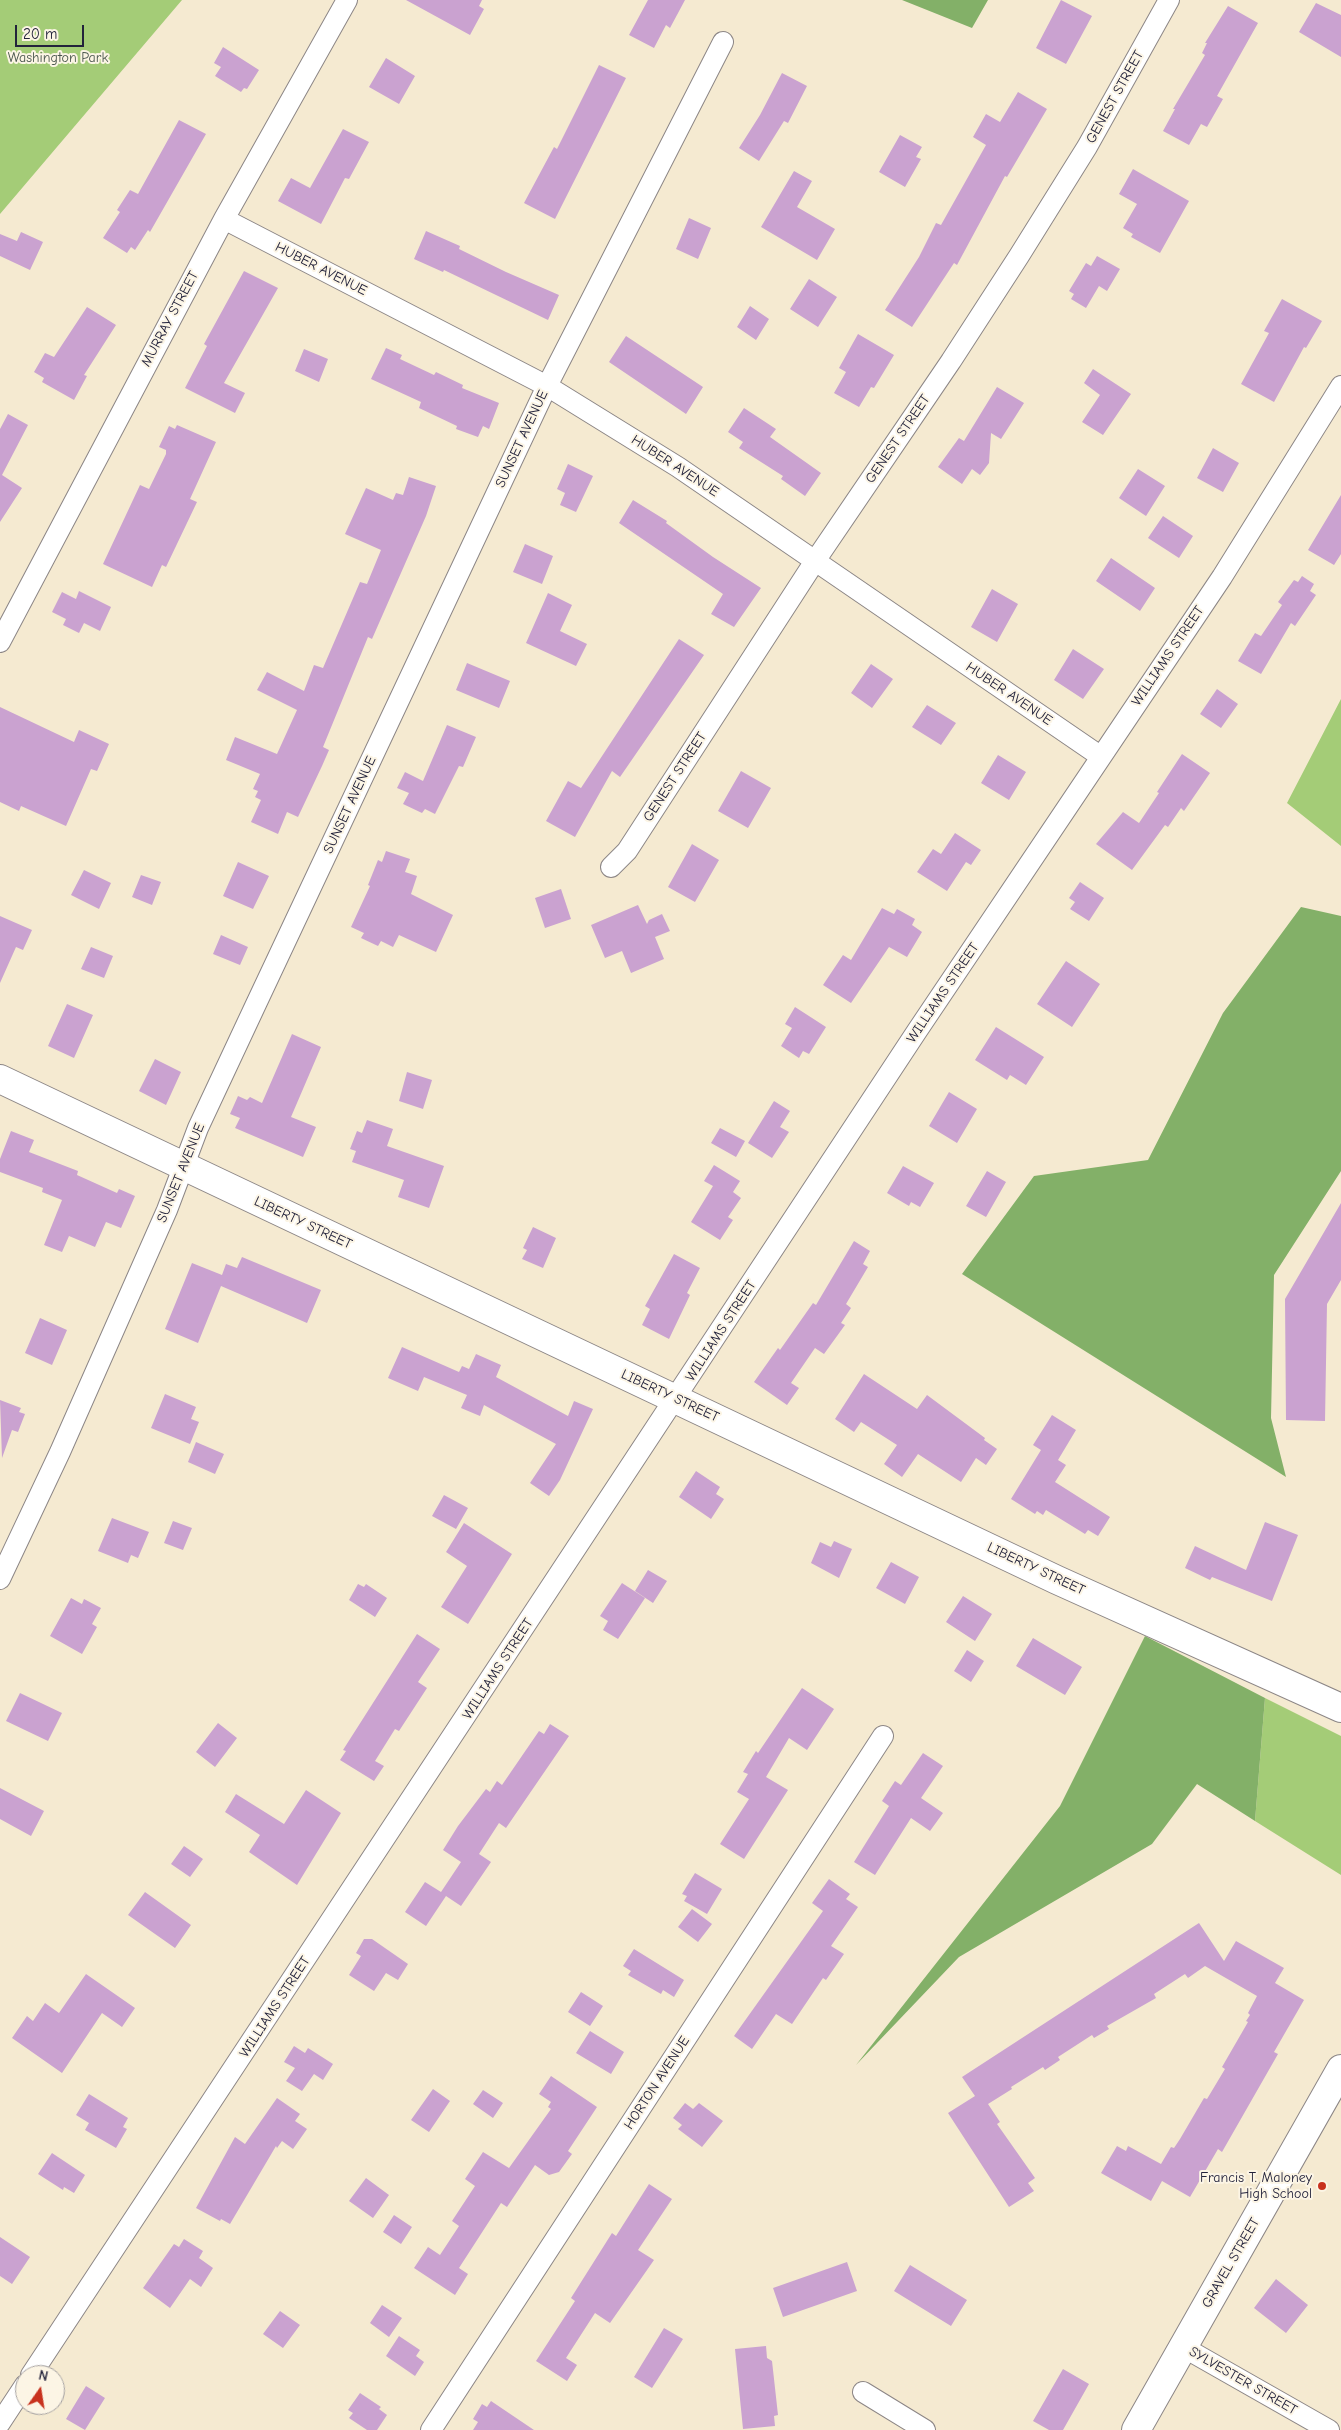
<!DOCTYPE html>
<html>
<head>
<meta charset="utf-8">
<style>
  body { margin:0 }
  #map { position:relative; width:1341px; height:2430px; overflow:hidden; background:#f5ead1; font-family:"Comic Neue",sans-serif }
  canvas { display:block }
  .north { position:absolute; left:15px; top:2365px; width:50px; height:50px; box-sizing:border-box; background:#fcf5e5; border:1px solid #a5a1a1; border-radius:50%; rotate:13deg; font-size:14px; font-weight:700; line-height:20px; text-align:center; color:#22223b }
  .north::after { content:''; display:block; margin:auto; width:18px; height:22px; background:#c8321e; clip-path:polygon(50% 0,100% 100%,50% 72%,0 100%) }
  .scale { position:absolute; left:15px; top:25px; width:69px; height:22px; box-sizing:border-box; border:2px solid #22223b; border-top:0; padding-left:6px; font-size:15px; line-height:18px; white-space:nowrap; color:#22223b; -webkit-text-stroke:4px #fcf5e5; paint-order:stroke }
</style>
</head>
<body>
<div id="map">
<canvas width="1341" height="2430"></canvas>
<div class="north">N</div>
<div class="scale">20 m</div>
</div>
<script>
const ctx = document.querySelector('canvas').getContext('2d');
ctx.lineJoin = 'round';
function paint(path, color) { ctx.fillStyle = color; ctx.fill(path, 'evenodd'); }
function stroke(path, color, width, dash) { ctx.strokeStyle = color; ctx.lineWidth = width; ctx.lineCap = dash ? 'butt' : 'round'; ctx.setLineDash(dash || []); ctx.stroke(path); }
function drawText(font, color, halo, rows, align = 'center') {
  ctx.font = font + ' "Comic Neue",sans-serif'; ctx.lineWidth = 4; ctx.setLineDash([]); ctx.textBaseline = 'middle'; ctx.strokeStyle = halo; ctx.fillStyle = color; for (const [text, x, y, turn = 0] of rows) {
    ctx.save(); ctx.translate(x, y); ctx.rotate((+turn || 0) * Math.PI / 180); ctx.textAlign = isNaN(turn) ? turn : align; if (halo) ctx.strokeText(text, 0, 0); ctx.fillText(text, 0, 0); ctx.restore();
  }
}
const green = new Path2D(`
  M0,0H182L0,214Z
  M1341,699V846L1287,803Z
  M1265,1698L1341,1736V1875L1255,1821Z`);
const forest = new Path2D(`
  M902,0H988L972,28Z
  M1301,907L1341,916V1171L1274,1275L1271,1418L1286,1477L962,1274L1034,1176L1148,1160L1223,1013Z
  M1145,1636L1265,1698L1255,1821L1197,1784L1152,1844L959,1957L856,2065L1060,1806Z`);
const building = new Path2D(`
  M406,0H482L479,6L484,9L470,35Z
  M648,0H685L670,28L666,25L654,48L629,35Z
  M1061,0L1092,16L1066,64L1036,48Z
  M1316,3L1341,15V57L1299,32Z
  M1228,6L1258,23L1217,96L1223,99L1207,127L1201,124L1189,145L1163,131L1175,109H1173L1205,55L1202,53L1207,43H1205Z
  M223,47L259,70L247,89L244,88L241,92L215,76L221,67L214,63Z
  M386,58L415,76L399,104L369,87Z
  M599,65L626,78L555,219L524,203L554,147L557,149Z
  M782,73L807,86L788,123L784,121L759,161L739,148L760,115Z
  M1018,92L1047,109L1007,177L1005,176L957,265L954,263L912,327L885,310L919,257L936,223L941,225L986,145L973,137L986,114L1000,122Z
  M179,120L206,134L150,232L148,230L135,250L131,247L127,253L103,238L120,212L117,210L130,190L138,194Z
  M343,129L369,142L349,179L345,178L321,224L278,201L291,178L310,188Z
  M900,135L922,147L916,157L921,159L905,187L879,172Z
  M1133,169L1189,201L1160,253L1131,237L1133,234L1123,228L1137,204L1119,194Z
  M794,171L812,181L797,207L835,229L817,260L761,227Z
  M689,218L711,228L698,259L676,249Z
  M426,231L460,246L459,249L506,272L559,295L548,320L444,270L443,272L414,259Z
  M21,232L43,242L30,270L0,256V234L17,241Z
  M1097,256L1120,269L1107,291L1099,286L1086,308L1071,299L1074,294L1069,291L1086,263L1091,266Z
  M244,271L278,288L224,383L245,393L235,413L185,388L207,346L204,344Z
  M809,279L837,297L818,327L790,309Z
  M1282,299L1322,321L1306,348L1304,347L1274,402L1241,384L1269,333L1264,331Z
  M750,306L769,319L756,340L737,327Z
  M87,307L116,325L84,375L87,376L74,400L42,382L44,378L34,372L45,353L54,357Z
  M858,334L894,355L874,388L871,387L859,407L834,393L846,372L839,368Z
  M626,336L703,387L686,414L609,362Z
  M386,348L402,355L400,359L434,375L436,372L463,385L462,388L499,403L489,429L483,426L478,437L456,429L457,426L419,408L421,402L371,379Z
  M304,349L328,359L319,382L295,371Z
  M1093,369L1131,394L1103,435L1082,422L1100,395L1084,383Z
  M997,387L1024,403L1001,439L991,433L989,463L980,475L972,469L962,484L938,467L959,438L964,441Z
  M744,408L776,429L770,437L821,473L805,496L781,479L783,476L739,448L743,442L728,432Z
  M8,414L28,425L2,475L22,488L0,522V429Z
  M177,425L216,442L190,499L197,502L166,567L162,565L152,587L103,564L140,485L149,489L166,454V450L159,447L169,426L175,429Z
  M1213,448L1239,463L1223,492L1197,478Z
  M568,464L593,476L576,512L560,505L565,493L557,489Z
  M1138,469L1165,486L1146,516L1119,498Z
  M409,477L436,486L426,516L372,639L368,637L323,747L329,750L322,766L298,817L287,812L278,834L251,822L261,800L255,797L258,791L253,789L260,774L226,760L235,737L277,754L297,710L257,690L267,672L304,691L314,665L323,668L360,582L367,584L381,550L345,534L366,488L393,500L396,493L403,495Z
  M1341,495V554L1334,565L1308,550Z
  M633,500L667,521L666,523L713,557L761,588L734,627L711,614L723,594L619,523Z
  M1163,516L1193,536L1179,558L1148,538Z
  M525,544L553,556L542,584L513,572Z
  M1111,558L1155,588L1140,611L1096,581Z
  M1302,576L1314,584L1310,591L1316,595L1295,626L1291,623L1261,674L1238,661L1255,633L1261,636L1282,605L1278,602L1294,580L1298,582Z
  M992,589L1018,604L997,642L971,627Z
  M79,591L111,607L100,631L84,623L79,633L63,625L66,619L52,612L62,592L76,599Z
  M548,593L572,605L560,631L587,644L576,666L526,643Z
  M679,639L704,655L620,777L612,771L575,837L546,821L568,781L581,788Z
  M1073,649L1104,669L1083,699L1054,680Z
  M467,663L510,681L499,708L456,690Z
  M871,664L893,679L872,708L851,693Z
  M1217,689L1238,704L1221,728L1200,714Z
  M927,705L956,723L941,745L912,727Z
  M0,707L74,742L79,730L109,744L97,771L91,769L66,826L21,806L19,811L0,802Z
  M447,725L476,737L463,767L459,766L435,814L425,809L422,813L403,804L409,793L397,788L405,772L423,781Z
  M1182,754L1210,773L1184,811L1181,808L1168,827L1165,825L1132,870L1096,844L1123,812L1139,823L1159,793L1157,792Z
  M998,755L1026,772L1009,800L981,783Z
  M741,771L771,788L748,828L718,811Z
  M955,833L981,850L971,865L966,862L947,891L917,872L933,849L941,854Z
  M692,844L719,860L695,902L668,887Z
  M386,851L410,859L405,872L417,876L411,894L453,915L436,952L399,935L393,947L381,941L378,946L361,938L364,933L351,927L370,886L368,885L378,860L382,862Z
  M238,862L269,876L253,909L223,896Z
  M84,870L111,883L99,909L71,895Z
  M141,875L161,882L152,905L132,897Z
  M1080,882L1104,898L1089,921L1070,909L1075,902L1069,898Z
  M561,889L571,919L545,928L535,898Z
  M638,905L647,924L649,920L662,914L670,931L655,937L664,959L631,973L622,951L605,958L591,925Z
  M882,908L894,914L897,909L915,919L912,925L922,932L907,957L889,947L851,1003L823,985L843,955L851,960Z
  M0,916L32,930L23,950L16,947L0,983Z
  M221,935L248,947L240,965L213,954Z
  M91,947L113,956L104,978L81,969Z
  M1066,961L1100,984L1072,1027L1037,1004Z
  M67,1004L93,1015L74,1058L48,1046Z
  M795,1007L826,1027L809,1054L803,1051L799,1058L781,1046L792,1028L785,1024Z
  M996,1027L1044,1057L1026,1085L1010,1075L1007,1080L975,1060Z
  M292,1034L321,1047L291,1117L316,1127L303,1157L235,1128L240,1118L230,1114L238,1096L247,1100L250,1097L262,1103Z
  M155,1059L181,1072L166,1105L139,1091Z
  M407,1072L432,1080L423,1109L399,1101Z
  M949,1092L977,1109L957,1143L929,1126Z
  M774,1101L790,1111L780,1127L789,1132L772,1158L748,1143Z
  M367,1120L393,1129L387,1146L444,1166L429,1208L398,1197L404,1180L352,1162L356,1151L350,1149L357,1131L362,1133Z
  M720,1128L745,1141L736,1157L711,1143Z
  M11,1131L34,1140L29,1152L78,1171L77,1175L117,1193L119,1189L135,1196L121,1228L106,1222L95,1247L69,1236L62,1252L44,1245L62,1200L42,1192L43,1188L0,1172V1159Z
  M714,1165L740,1181L733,1192L741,1198L728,1217L733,1220L720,1240L691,1222L713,1186L704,1181Z
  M903,1166L934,1183L920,1207L911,1202L909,1206L887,1193Z
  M987,1171L1006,1182L986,1217L966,1206Z
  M1341,1203V1280L1327,1304L1325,1421L1286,1420L1285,1299Z
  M533,1227L556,1238L543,1268L522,1259L527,1250L523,1248Z
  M854,1241L870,1251L863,1264L868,1267L846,1304L851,1308L841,1323L845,1325L824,1354L815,1348L791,1383L799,1388L787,1405L754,1382L778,1348L780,1350L813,1303L816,1305Z
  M674,1254L700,1268L687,1293L690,1295L669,1339L642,1325L650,1309L645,1306Z
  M242,1257L321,1290L307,1323L221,1286L198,1343L165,1329L192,1263L222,1275L226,1264L237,1268Z
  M40,1318L67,1330L52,1365L25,1353Z
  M402,1347L459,1372L462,1366L469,1369L476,1354L501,1365L496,1377L568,1416L574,1401L593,1409L560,1480L549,1496L530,1483L556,1444L484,1405L480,1416L461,1408L467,1395L424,1377L418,1391L388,1378Z
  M864,1374L917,1409L927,1395L985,1438L984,1440L997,1449L986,1465L976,1458L961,1482L918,1454L902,1477L884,1464L897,1445L861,1422L854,1432L835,1419Z
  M165,1394L196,1407L191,1419L199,1422L190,1444L151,1428Z
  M0,1400L21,1408L19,1412L25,1414L18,1432L12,1430L2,1458Z
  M1052,1415L1076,1430L1058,1460L1066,1465L1055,1482L1110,1517L1098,1536L1088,1530L1085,1534L1046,1510L1043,1515L1037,1511L1035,1514L1011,1499L1041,1450L1033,1445Z
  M196,1442L224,1454L215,1474L188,1462Z
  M696,1471L720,1487L716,1494L724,1499L711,1519L679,1497Z
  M444,1495L468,1508L456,1529L432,1516Z
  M112,1518L149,1532L138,1558L131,1555L128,1563L98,1551Z
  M173,1521L192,1528L183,1550L164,1543Z
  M1265,1522L1298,1535L1272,1601L1212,1577L1210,1580L1185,1568L1195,1546L1246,1570Z
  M464,1523L512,1554L468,1624L441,1607L467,1566L446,1552Z
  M834,1541L852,1549L839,1578L811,1563L820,1542L831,1547Z
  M891,1562L919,1577L905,1604L876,1588Z
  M648,1570L667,1581L653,1603L635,1591Z
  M622,1583L645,1598L618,1639L603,1630L608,1621L600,1616Z
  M358,1584L364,1587L366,1584L387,1598L375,1617L349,1600Z
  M963,1596L992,1614L975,1641L946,1622Z
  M71,1598L82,1604L84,1599L101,1608L92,1624L97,1627L82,1654L50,1636Z
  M417,1634L440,1649L418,1682L427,1688L399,1731L395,1729L375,1761L384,1766L374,1781L340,1760L346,1751L343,1750Z
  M1033,1638L1082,1667L1065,1695L1016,1666Z
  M967,1650L984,1661L971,1682L954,1671Z
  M802,1688L834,1709L807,1750L789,1738L766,1777L788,1790L744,1859L720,1844L749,1799L737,1792L748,1774L743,1772L756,1751L758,1753Z
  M20,1693L62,1713L48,1741L6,1721Z
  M218,1723L237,1738L215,1767L196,1752Z
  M550,1724L569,1736L506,1828L499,1823L479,1854L491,1862L461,1906L446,1896L426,1926L405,1912L425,1882L441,1892L461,1862L443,1850L458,1826L486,1789L490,1792L497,1781L502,1785L539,1731L544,1734Z
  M923,1753L943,1766L921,1798L943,1813L930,1831L911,1818L875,1875L854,1862L889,1806L882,1801L895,1781L901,1785Z
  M0,1788L44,1811L31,1836L0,1819Z
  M306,1790L341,1813L297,1885L249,1852L260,1835L225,1812L236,1794L284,1824Z
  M184,1846L203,1859L190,1877L171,1864Z
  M695,1873L722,1889L707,1914L684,1901L687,1896L682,1894Z
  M829,1879L850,1894L846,1899L858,1907L831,1946L844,1954L826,1980L823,1978L792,2024L776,2014L752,2049L734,2036L823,1911L812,1903Z
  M145,1892L191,1925L175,1948L128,1915Z
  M692,1909L712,1924L698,1942L678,1927Z
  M1199,1923L1224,1961L1236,1941L1284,1968L1275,1983L1304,2000L1274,2052L1278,2054L1222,2152L1218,2149L1190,2197L1162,2181L1151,2201L1101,2173L1117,2146L1126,2151L1128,2146L1161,2164L1171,2147L1174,2148L1180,2139L1204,2098L1207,2099L1225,2069L1222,2067L1248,2022L1246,2021L1250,2015L1248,2013L1257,1996L1205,1966L1188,1978L1185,1974L1154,1994L1156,1998L1107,2026L1109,2029L1094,2038L1092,2035L1058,2057L1060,2060L1045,2070L1043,2067L1011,2087L1012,2089L988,2104L1000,2122L997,2124L1035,2178L1028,2183L1034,2191L1009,2207L948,2113L975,2096L962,2077Z
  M364,1939H372L408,1964L398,1980L386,1973L374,1991L349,1975L361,1956L356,1953Z
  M634,1949L684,1980L674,1997L663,1990L661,1994L628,1975L631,1971L623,1966Z
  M86,1974L135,2008L122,2027L102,2013L62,2073L12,2038L27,2016L33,2021L45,2003L59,2013Z
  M581,1992L603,2006L590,2026L568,2012Z
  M590,2031L624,2052L611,2074L576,2053Z
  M294,2046L305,2053L308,2048L333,2064L323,2080L314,2074L302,2091L286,2081L295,2068L284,2062Z
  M551,2076L597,2107L568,2151L572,2154L559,2172L549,2175L535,2165L507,2207L501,2203L459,2268L468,2274L455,2295L414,2268L428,2247L440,2255L459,2226L452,2221L475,2186L465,2179L483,2152L509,2168L551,2109L548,2107L551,2102L539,2094Z
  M433,2089L450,2101L429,2132L411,2120Z
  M483,2090L503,2103L493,2118L473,2104Z
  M89,2094L128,2118L123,2127L127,2129L116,2148L85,2130L89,2123L76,2115Z
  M277,2098L300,2114L295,2121L307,2129L293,2149L282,2141L277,2148L276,2146L230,2224L221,2219L220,2221L196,2208L235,2137L245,2144Z
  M685,2103L693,2109L699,2103L723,2121L702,2147L678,2129L682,2125L673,2118Z
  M52,2153L85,2175L74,2193L64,2187L63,2190L38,2174Z
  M366,2178L389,2195L373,2218L349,2201Z
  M649,2184L672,2199L638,2250L654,2260L610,2323L595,2313L566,2358L577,2365L567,2381L536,2361L575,2301L571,2298L612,2233L616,2236Z
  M394,2215L412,2227L401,2244L383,2232Z
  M0,2237L30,2257L12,2284L0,2276Z
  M184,2239L203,2251L199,2258L213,2268L201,2287L190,2279L170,2308L143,2288L174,2244L179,2247Z
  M847,2262L857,2291L783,2317L773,2288Z
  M910,2265L967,2300L951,2326L894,2291Z
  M1276,2279L1308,2305L1286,2333L1254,2308Z
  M382,2305L402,2318L389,2337L370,2323Z
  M280,2311L300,2325L283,2348L263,2334Z
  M664,2328L683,2339L652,2388L634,2377Z
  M399,2336L420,2350L416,2356L424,2362L415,2376L386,2356Z
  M766,2346L767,2358L772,2361L778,2415L774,2416L775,2426L743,2429L735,2349Z
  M1063,2369L1089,2384L1063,2430H1049L1033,2421Z
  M86,2386L105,2398L85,2430L66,2419Z
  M360,2393L381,2407L379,2409L387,2415L377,2430H367L349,2418L353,2413L348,2410Z
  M491,2401L534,2430H473L478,2422L473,2419L482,2404L487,2407Z`);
const street = new Path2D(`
  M224,219L547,386L678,467L1100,756
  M0,642L224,219L347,0
  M611,867L627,851L815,561L951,361L1019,256L1087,147L1169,0
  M0,1579L60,1452L167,1210L198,1128L257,1002L547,386L723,42
  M1183,2347L1329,2430
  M31,2375L917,1031L1222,577L1341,386
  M863,2392L925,2430
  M0,2423L25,2385
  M431,2430L883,1736`);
const secondary = new Path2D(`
  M0,1079L1057,1580L1341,1708
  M1136,2430L1341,2069`);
const markers = [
  [1322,2186,5,"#c8321e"]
];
const parkNames = [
  ["Washington Park",58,58]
];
const streetNames = [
  ["GENEST STREET",1115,97,-61],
  ["HUBER AVENUE",321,269,27],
  ["MURRAY STREET",170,319,-62],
  ["SUNSET AVENUE",522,439,-65],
  ["GENEST STREET",898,439,-56],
  ["HUBER AVENUE",675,466,33],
  ["WILLIAMS STREET",1168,656,-56],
  ["HUBER AVENUE",1009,694,34],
  ["GENEST STREET",675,777,-57],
  ["SUNSET AVENUE",350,805,-65],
  ["WILLIAMS STREET",943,993,-56],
  ["SUNSET AVENUE",181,1173,-68],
  ["LIBERTY STREET",303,1223,25],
  ["WILLIAMS STREET",721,1331,-57],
  ["LIBERTY STREET",670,1396,25],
  ["LIBERTY STREET",1036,1569,25],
  ["WILLIAMS STREET",498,1669,-57],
  ["WILLIAMS STREET",275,2007,-57],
  ["HORTON AVENUE",657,2083,-57],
  ["GRAVEL STREET",1231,2263,-60],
  ["SYLVESTER STREET",1243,2381,30]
];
const poiNames = [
  ["Francis T. Maloney",1312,2178],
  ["High School",1312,2194]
];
paint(green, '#a4cc77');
paint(forest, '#83b068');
paint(building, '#caa2d0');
stroke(street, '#8c8686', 22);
stroke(secondary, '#8c8686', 30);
stroke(street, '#fff', 20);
stroke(secondary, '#fff', 28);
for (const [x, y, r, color] of markers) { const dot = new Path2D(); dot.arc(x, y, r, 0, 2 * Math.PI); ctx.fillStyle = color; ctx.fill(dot); stroke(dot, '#fcf5e5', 2); }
drawText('14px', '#49554d', '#fcf5e5', parkNames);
drawText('14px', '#22223b', '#fcf5e5', streetNames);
drawText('14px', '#22223b', '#fcf5e5', poiNames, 'right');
</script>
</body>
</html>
